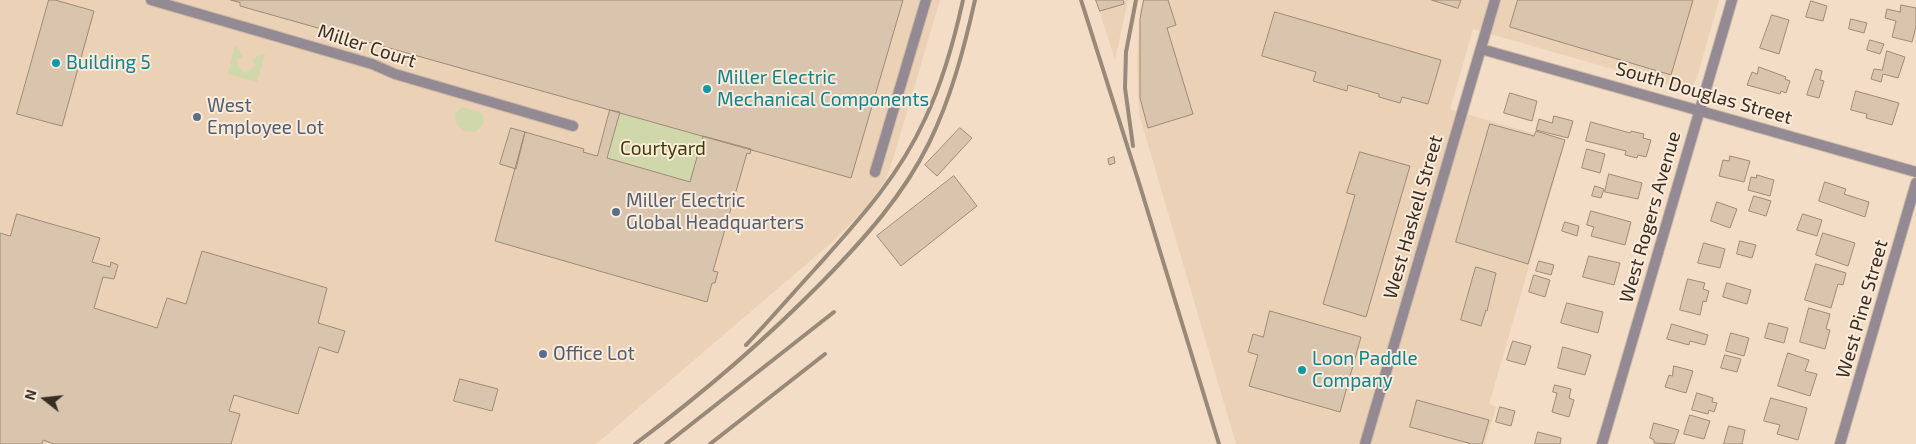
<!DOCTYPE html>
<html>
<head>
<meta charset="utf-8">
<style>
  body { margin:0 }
  #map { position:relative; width:1916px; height:444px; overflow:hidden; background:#f3ddc7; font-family:"Exo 2",sans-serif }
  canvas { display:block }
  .north { position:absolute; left:20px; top:374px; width:50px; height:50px; -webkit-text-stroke:4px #fdebda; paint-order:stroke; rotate:286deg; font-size:14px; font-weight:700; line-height:20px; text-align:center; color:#362e25 }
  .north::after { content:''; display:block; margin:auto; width:18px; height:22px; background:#362e25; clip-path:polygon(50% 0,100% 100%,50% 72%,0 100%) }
</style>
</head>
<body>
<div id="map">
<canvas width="1916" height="444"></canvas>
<div class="north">N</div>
</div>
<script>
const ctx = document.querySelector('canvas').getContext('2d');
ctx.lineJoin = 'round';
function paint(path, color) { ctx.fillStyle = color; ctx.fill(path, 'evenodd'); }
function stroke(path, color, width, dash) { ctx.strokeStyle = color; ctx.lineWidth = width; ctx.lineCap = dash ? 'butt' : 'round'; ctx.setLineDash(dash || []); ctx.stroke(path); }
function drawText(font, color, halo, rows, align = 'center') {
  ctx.font = font + ' "Exo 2",sans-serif'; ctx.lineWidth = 4; ctx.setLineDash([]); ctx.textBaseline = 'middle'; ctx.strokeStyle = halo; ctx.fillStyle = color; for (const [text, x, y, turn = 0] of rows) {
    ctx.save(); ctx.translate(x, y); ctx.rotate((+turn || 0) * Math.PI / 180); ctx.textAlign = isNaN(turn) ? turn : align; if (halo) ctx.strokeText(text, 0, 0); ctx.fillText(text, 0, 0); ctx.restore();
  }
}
const built = new Path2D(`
  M0,0H940L895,152L886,179L868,206L831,243L596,444H0Z
  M1096,0H1128L1115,60Z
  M1143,0H1719L1697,77L1692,87L1682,89L1473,29L1450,109L1565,143L1489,404L1496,407L1485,444H1236L1139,114L1137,60L1140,12Z`);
const green = new Path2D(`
  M235,45L243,57L236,60L243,73L256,66L252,59L265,53L257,82L228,74Z
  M462,107L482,113C486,121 482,127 475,132L463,131L456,123L455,114Z
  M620,112L703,136L690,182L607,158Z`);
const building = new Path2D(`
  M49,0H55L94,11L62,126L17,114Z
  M231,0H903L851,178L240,6V3Z
  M1096,0H1123L1124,4L1100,11Z
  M1144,0H1168L1176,25L1167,28L1193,114L1148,128L1140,98V19Z
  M1432,0H1461L1458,8Z
  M1518,0H1693L1671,75L1510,27Z
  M1811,1L1827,6L1823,21L1806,17Z
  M1901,5L1916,8V27L1912,42L1892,37L1896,21L1885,18L1887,9L1900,12Z
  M1275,12L1441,60L1428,104L1402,97L1400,103L1379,97V94L1348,85L1347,91L1313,81L1316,72L1262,56Z
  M1772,15L1789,20L1779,54L1760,48Z
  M1851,19L1867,23L1864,33L1849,29Z
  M1870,40L1884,44L1880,54L1867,50Z
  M1887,51L1905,57L1898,78L1883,74L1881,82L1871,79L1874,69L1882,70Z
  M1759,67L1786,77L1785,79L1790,81L1786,93L1781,91L1780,94L1747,85L1752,72L1757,74Z
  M1816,69L1822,71L1820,80L1824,81L1819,98L1807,95Z
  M1856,91L1899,103L1892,125L1866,118L1867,114L1851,110Z
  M1510,93L1537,101L1532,121L1504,113Z
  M610,110L620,112L607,158L690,182L703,136L751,149L750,154L747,153L713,271L718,272L715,283H712L707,302L495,241L525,132L584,149L583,152L597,156Z
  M1554,116L1573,121L1568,138L1536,130L1539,119L1552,123Z
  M1591,122L1630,133L1631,131L1644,134L1643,138L1651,140L1646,157L1638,155L1637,158L1625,155L1626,151L1586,141Z
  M1490,124L1534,136L1536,131L1565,140L1528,264L1456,242Z
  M511,128L525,132L516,169L500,164Z
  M960,128L972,138L937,176L925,165Z
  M1587,149L1605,154L1600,173L1582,168Z
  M1360,152L1410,166L1366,317L1323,304L1355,195L1347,193Z
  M1730,156L1750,161L1744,182L1719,176L1723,160L1729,161Z
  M1114,157L1115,163L1109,165L1108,159Z
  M1609,174L1642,183L1638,199L1605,192Z
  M1757,175L1774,180L1770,196L1748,190L1751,177L1756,178Z
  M954,176L977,206L901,266L877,236Z
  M1825,182L1846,189L1844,194L1869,202L1865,217L1819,201Z
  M1595,186L1604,189L1601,198L1592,196Z
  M1754,196L1771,201L1766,216L1749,211Z
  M1717,202L1737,209L1730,228L1711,221Z
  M1591,211L1631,222L1625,245L1591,236L1594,227L1587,225Z
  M17,214L100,238L92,262L110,267L111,262L118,265L114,279L103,277L94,308L157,328L167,298L186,304L202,251L327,288L318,323L345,331L338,353L319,347L298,414L234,395L229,411L240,414L231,444H54L43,440L42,444H0V233L10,236Z
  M1803,214L1822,220L1817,236L1797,230Z
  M1565,222L1579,226L1577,236L1562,231Z
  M1823,233L1855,243L1848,266L1816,255Z
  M1740,241L1756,245L1752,258L1737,254Z
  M1704,243L1725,249L1720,268L1698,263Z
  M1589,256L1620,263L1614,285L1583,277Z
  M1539,261L1554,265L1551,275L1536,271Z
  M1816,264L1846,273L1843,285L1838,284L1831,308L1805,300Z
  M1476,267L1496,273L1487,311L1486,310L1481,326L1461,320Z
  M1534,275L1550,280L1545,297L1529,292Z
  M1688,279L1705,283L1703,289L1709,291L1706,302L1703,301L1700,315L1680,310Z
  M1727,283L1751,290L1747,304L1723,297Z
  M1567,303L1603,312L1598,333L1561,323Z
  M1809,308L1830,314L1826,329L1830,330L1825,349L1800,342Z
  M1270,311L1361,337L1340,412L1249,386L1258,355L1248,352L1253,334L1263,337Z
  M1769,323L1788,328L1784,343L1765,338Z
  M1672,324L1708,335L1705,345L1690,341L1689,345L1667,339Z
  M1731,333L1749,338L1744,356L1726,351Z
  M1513,341L1531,346L1525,365L1507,360Z
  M1563,347L1591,355L1585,375L1558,368Z
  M1788,353L1809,360L1805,371L1817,374L1810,396L1778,386Z
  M1725,355L1741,359L1737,372L1721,368Z
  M1674,366L1693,371L1686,393L1665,387L1669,375L1672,376Z
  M460,379L498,389L492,411L454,401Z
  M1555,385L1571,389L1569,398L1574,400L1569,417L1552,412L1557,393L1553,392Z
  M1697,393L1713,398L1712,402L1717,403L1714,412L1709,410L1708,414L1692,410Z
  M1771,398L1807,408L1798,440L1777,434L1780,425L1764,421Z
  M1417,400L1489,420L1482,444H1472L1410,427Z
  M1500,407L1515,411L1511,426L1496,422Z
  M1690,415L1710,421L1704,439L1684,434Z
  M1654,423L1679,430L1674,444L1654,443V440L1650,438Z
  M1729,426L1745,430L1742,444H1724Z
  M1538,432L1561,438L1560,444H1535Z`);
const street = new Path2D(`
  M151,0L372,64L395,74L573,126
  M1481,49L1916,172
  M875,172L926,0
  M1365,444L1495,0
  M1602,444L1732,0
  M1840,444L1916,183`);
const rail = new Path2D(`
  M1081,0L1140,186L1219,444
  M1133,146L1125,88L1126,52L1136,0
  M746,345C770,320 792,294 815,269C858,221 898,178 925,119C943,81 954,41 963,0
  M635,444C702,394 765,340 823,281C864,239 903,196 929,143C951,98 964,49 975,0
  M666,444L834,312
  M710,444L825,354`);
const markers = [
  [56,63,5,"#0f9aa8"],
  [707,89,5,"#0f9aa8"],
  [197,117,5,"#5c6f8a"],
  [616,212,5,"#5c6f8a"],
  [543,354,5,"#5c6f8a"],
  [1302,370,5,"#0f9aa8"]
];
const streetNames = [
  ["Miller Court",367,46,18],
  ["South Douglas Street",1704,93,16],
  ["West Haskell Street",1413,217,-74],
  ["West Rogers Avenue",1650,217,-74],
  ["West Pine Street",1862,309,-74]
];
const cultureNames = [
  ["Building 5",66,63],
  ["Miller Electric",717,78],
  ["Mechanical Components",717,100],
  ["Loon Paddle",1312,359],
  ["Company",1312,381]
];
const serviceNames = [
  ["West",207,106],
  ["Employee Lot",207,128],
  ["Miller Electric",626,201],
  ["Global Headquarters",626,223],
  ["Office Lot",553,354]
];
const parkNames = [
  ["Courtyard",663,149]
];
paint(built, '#ebd1b5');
paint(green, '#d0d7ab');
paint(building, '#d9c4ae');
stroke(building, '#9e8b76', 1);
stroke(street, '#cdbaa7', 12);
stroke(street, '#938a94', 10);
stroke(rail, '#988979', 4);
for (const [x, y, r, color] of markers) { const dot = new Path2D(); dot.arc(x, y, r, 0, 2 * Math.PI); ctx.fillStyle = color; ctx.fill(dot); stroke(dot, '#fdebda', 2); }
drawText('19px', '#362e25', '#fdebda', streetNames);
drawText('19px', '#0d838f', '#fdebda', cultureNames, 'left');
drawText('19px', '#4e5e75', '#fdebda', serviceNames, 'left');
drawText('19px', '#393e08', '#fdebda', parkNames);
</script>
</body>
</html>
